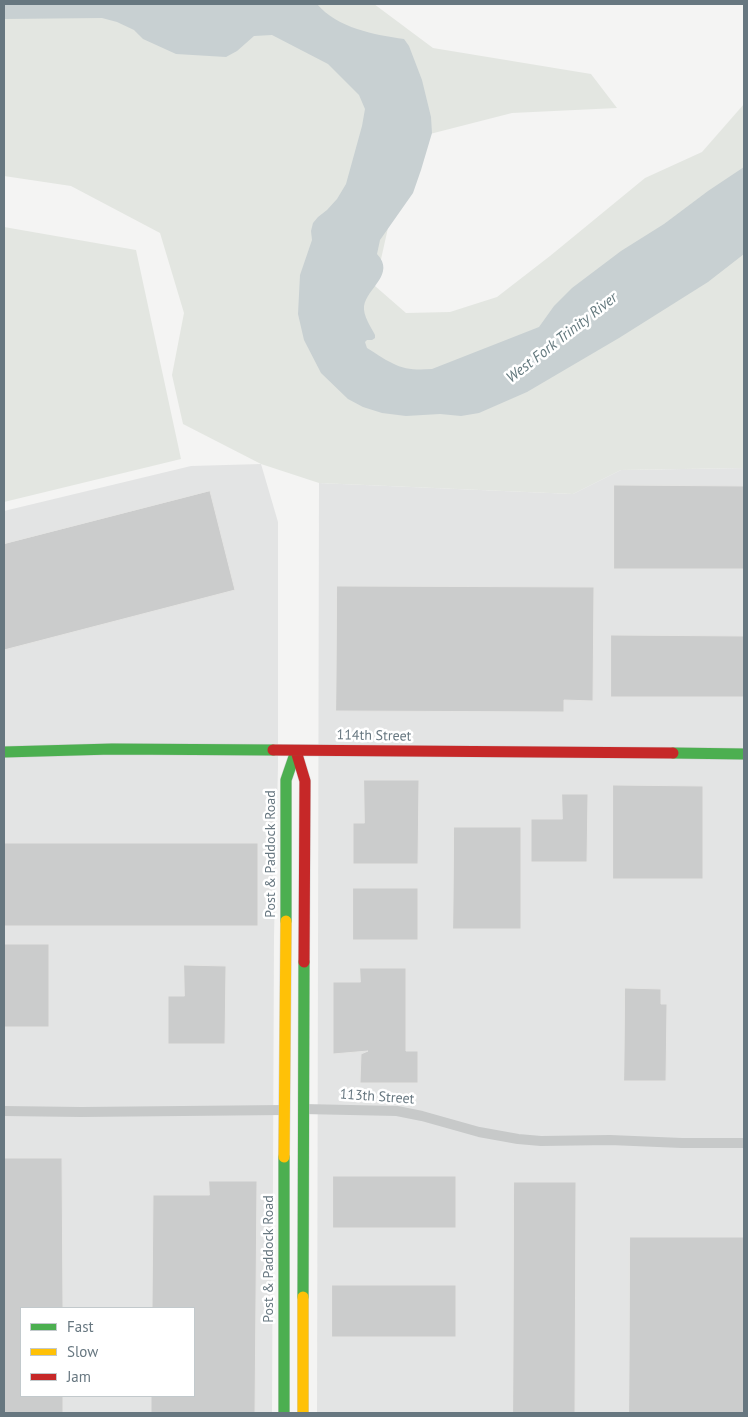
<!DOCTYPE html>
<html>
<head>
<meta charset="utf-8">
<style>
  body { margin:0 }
  #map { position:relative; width:748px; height:1417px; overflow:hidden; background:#f4f4f3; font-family:"PT Sans",sans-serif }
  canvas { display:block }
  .frame { position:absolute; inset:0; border:5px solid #677780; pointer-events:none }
  .legend { position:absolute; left:20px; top:1307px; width:175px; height:90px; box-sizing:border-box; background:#fff; border:1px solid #c2c9cc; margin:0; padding:6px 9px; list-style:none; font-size:15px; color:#677780 }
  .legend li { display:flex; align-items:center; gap:10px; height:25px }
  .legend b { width:25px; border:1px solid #c2c9cc }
</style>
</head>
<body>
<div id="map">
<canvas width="748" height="1417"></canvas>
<div class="frame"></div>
<ul class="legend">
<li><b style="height:6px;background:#4caf50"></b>Fast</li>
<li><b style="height:6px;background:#ffc107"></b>Slow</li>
<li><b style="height:6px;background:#c62828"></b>Jam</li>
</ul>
</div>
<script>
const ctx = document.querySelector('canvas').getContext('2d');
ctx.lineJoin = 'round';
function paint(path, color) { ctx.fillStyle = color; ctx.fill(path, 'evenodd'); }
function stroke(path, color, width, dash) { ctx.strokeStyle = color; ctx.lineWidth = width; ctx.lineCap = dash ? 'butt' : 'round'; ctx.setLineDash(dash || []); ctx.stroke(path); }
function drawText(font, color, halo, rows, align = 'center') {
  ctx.font = font + ' "PT Sans",sans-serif'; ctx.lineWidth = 5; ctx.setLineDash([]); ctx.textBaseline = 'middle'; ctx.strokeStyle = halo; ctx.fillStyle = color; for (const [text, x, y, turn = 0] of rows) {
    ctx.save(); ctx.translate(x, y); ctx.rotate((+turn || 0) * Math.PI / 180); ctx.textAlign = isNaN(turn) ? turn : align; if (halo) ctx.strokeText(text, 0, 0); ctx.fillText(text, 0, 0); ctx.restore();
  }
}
const built = new Path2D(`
  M261,464L278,522V766L274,936L272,1413H4V511L191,466ZM21,1308H194V1396H21Z
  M744,468V1413H317L319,483L573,494L621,470Z`);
const green = new Path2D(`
  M4,4H374L433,48L591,74L617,108L512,113L426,135L392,210L375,286L406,313L450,312L497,297L550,256L645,178L702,152L744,104V468L621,470L573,494L319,483L261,464L183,424L172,375L184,313L160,233L71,186L4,176Z
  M4,227L136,250L181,459L4,502Z`);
const water = new Path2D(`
  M4,4H317C337,28 375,35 404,39L409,46L422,80L431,117L432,133L421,170L413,193L380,240L377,254C396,274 367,288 364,306C363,316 371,327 375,335V338L372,340H367L365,342L367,348C376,353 383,359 392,363C405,370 417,370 432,369L539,327L554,306L572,288L621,251L664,224L708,191L744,167V254L708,282L619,338L527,392L479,413L461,416L440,414L406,416L382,413L363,407L348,399L321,373L304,340L298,314L300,275L312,240L311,231L313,223L318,217L327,210L337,199L346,184L362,126L365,109L359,95L328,64L272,35L254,36L237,51L226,57L176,54L143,39L134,30L117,22L102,18L4,19Z`);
const building = new Path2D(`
  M614,485L744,486V569H614Z
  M210,491L235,590L4,650V544Z
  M337,586L594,587L593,701L564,700V712L336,711Z
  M611,635L744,636V697H611Z
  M364,780H419L418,864H353V823H364Z
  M613,785L703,786V879H613Z
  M562,794H588L587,862H531V819H562Z
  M454,827H521V929H453Z
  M4,843H258V926H4Z
  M353,888H418V940H353Z
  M4,944H49V1027H4Z
  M184,965L226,966L225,1044H168V996H184Z
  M360,968H406V1051H418V1083H360L361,1054L368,1051L333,1054V982H360Z
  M625,988L661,989V1004H667L666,1081H624Z
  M4,1158H62L63,1308H21V1396H63V1413H4Z
  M333,1176H456V1228H333Z
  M209,1181H257L255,1413H151V1396H194V1308H152L153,1195H209Z
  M514,1182H576L575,1413H513Z
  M630,1237H744V1413H629Z
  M332,1285H456V1337H332Z`);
const street = new Path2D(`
  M303,1109L397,1111L422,1116L479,1132L518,1139L541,1141L610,1140L682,1143H744
  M4,1111L81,1112L284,1110`);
const fast = new Path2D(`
  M4,752L112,749L273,750
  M673,753L744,754
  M286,921V780L296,751
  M284,1157V1413
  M303,1297L304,962`);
const slow = new Path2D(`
  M284,1157L286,921
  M303,1413V1297`);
const jam = new Path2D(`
  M273,750L673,753
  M296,751L305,781L304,962`);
const streetNames = [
  ["114th Street",374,736,1],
  ["Post & Paddock Road",271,854,-90],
  ["113th Street",377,1097,4],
  ["Post & Paddock Road",269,1259,-90]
];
const waterNames = [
  ["West Fork Trinity River",562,338,-38]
];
paint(built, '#e3e4e4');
paint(green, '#e3e6e1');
paint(water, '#c8d0d2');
paint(building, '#cbcccc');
stroke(building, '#e4e4e3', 1);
stroke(fast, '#d0d1d1', 12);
stroke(slow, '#d0d1d1', 12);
stroke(jam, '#d0d1d1', 12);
stroke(street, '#c7c9c9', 10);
stroke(fast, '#4caf50', 11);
stroke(slow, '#ffc107', 11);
stroke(jam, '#c62828', 11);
drawText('14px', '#677780', '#fff', streetNames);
drawText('italic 15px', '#63787d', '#fff', waterNames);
</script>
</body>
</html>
